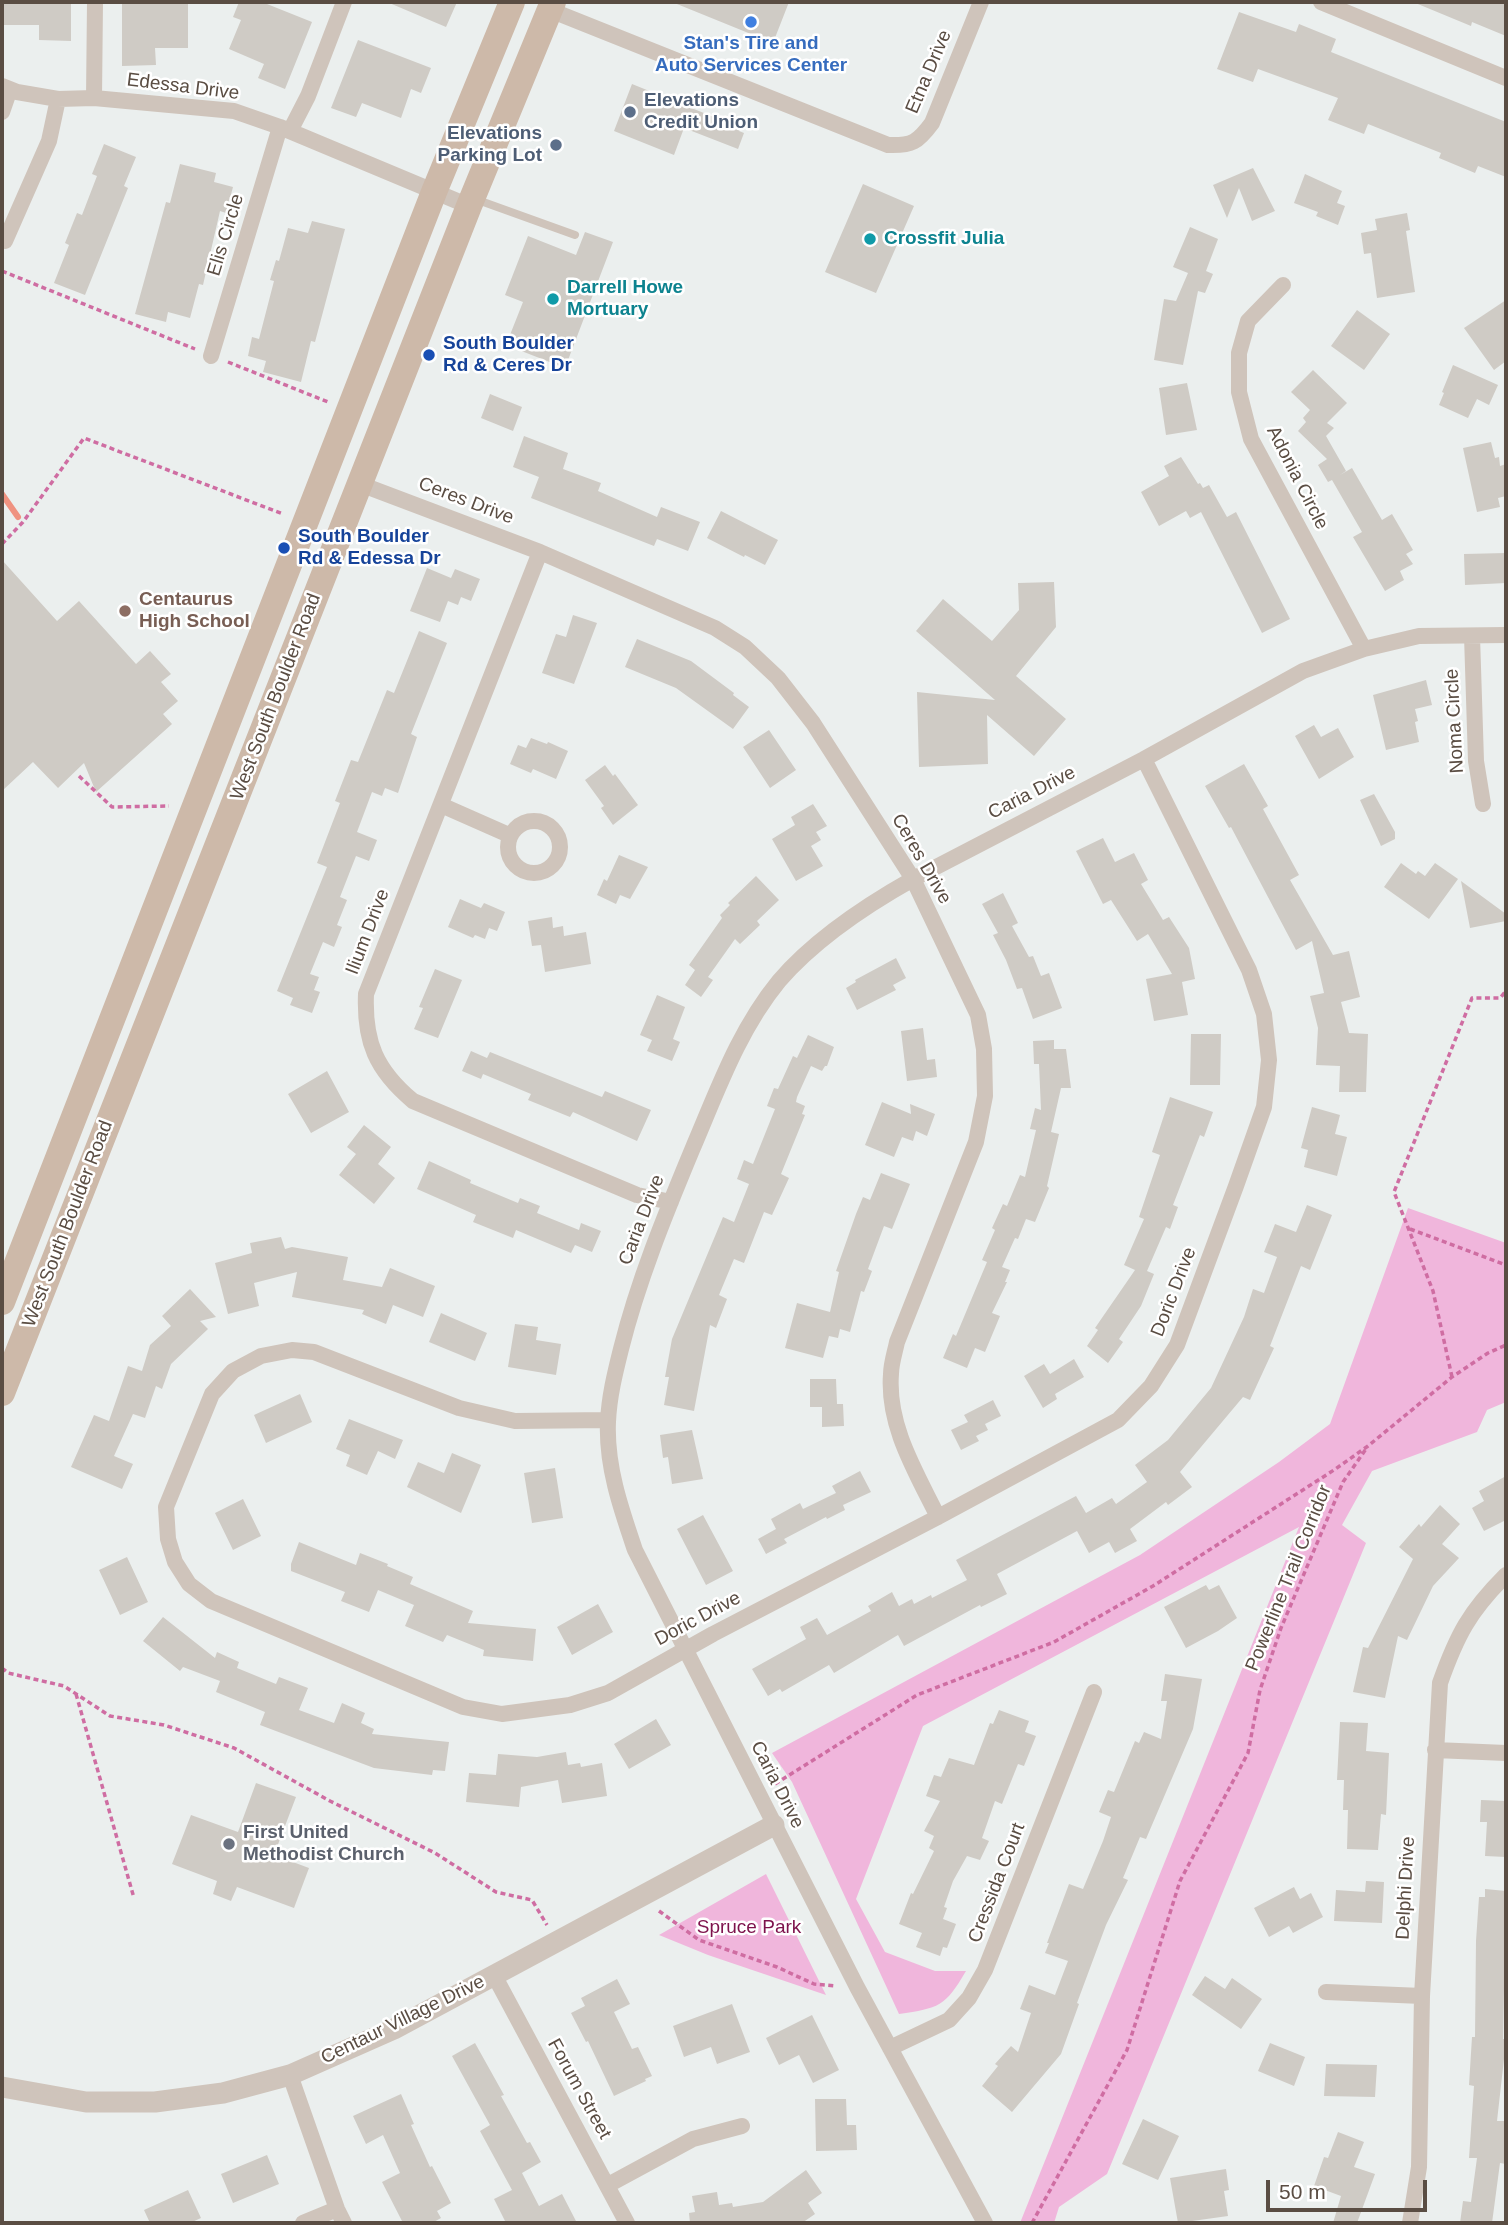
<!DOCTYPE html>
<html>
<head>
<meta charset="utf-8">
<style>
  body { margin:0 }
  #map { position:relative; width:1508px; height:2225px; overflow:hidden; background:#ebefee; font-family:Helvetica,sans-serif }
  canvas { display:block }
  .frame { position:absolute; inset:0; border:4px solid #5a4d43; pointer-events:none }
  .scale { position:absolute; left:1266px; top:2180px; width:161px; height:32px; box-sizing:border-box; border:4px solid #5a4d43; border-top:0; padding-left:9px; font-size:21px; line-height:24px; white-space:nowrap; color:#5a4d43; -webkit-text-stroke:5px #fff; paint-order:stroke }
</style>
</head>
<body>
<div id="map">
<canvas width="1508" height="2225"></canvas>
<div class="frame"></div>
<div class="scale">50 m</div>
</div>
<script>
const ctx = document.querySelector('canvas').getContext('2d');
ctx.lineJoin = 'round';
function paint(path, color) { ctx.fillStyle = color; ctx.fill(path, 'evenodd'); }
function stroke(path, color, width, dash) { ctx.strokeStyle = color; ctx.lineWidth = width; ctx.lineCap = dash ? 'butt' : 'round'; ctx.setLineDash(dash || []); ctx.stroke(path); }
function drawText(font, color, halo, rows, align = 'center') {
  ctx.font = font + ' Helvetica,sans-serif'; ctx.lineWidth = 5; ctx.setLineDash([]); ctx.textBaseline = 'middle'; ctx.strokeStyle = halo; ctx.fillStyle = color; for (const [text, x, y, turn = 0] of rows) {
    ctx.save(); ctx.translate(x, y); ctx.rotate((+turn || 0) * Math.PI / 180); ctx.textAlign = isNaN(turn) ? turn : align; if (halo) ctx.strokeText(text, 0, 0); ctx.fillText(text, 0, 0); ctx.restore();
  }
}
const green = new Path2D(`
  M1408,1208L1506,1243V1402L1487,1410L1477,1432L1372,1471L1342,1525L1366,1543L1107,2174L1059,2207L1054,2223H1020L1299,1527L923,1726L856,1899L885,1952L935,1971H966C945,2007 939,2008 899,2014L792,1782L772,1753L1140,1555L1279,1462L1330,1424Z
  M766,1874L826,1995L708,1955L659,1935Z`);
const stream = new Path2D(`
  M2,494L18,517`);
const building = new Path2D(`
  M4,2H71V41L39,40V25H3Z
  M122,2H188V48H155L156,65L122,66Z
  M239,2H262L312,22L285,89L258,78L264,64L229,49L241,20L233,17Z
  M387,2H457L446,27Z
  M672,2H789L773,43Z
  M1413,2H1506V36L1472,22L1471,26Z
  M1239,12L1296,32L1299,24L1336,39L1331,52L1506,122V177L1478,166L1475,173L1439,158L1441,153L1368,124L1364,134L1328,120L1338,98L1258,69L1253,82L1217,69Z
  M358,40L431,68L421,93L411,89L401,118L362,103L356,117L331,108Z
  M632,84L741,128L739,131L744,133L738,149L684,128L674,155L614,131Z
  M104,144L136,157L124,186L128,188L85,295L54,283L69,245L65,243L77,213L82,215L97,176L92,174Z
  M180,164L216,173L214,182L233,187L226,213L220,211L203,285L199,284L190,318L168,312L166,322L135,314L166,202L170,203Z
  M1253,168L1275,211L1252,221L1239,188L1227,218L1213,185Z
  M1305,174L1342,191L1337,203L1345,206L1338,225L1316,216L1318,212L1294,203Z
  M863,184L914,206L876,293L825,272Z
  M1407,213L1410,230L1406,231L1415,292L1377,298L1371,253L1364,254L1361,233L1377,230L1375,219Z
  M312,221L345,229L315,342L311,341L301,382L263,372L266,361L248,356L252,337L259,339L274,281L270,280L276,260L279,261L288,228L308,233Z
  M1190,227L1218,239L1206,271L1213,274L1205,293L1198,291L1183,365L1154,360L1164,299L1176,301L1188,273L1173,267Z
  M585,232L613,242L565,368L506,345L523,302L505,295L528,236L576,255Z
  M1506,300V361L1494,370L1464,328Z
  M1357,310L1390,334L1364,370L1331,346Z
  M1453,365L1498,385L1489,405L1477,399L1468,418L1439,405L1444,393L1442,392Z
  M1313,370L1347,403L1327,423L1334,428L1326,436L1346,471L1340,475L1352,468L1382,520L1392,514L1413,550L1406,554L1413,564L1400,571L1404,580L1385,591L1353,537L1362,532L1332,480L1328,482L1318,465L1327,459L1298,431L1306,422L1303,418L1310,410L1291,392Z
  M1187,383L1197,430L1166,435L1159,388Z
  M490,394L522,407L513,431L481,418Z
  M524,436L568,453L563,469L601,483L598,491L657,517L661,507L700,522L688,551L657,539L654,546L531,498L539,477L513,467Z
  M1491,442L1495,458L1499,457L1500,466L1506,464V496L1498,498L1500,507L1477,512L1463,448Z
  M1181,457L1198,484L1200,483L1203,488L1209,485L1227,517L1236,512L1290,619L1262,633L1201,512L1190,518L1186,511L1159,526L1141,492L1169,476L1164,466Z
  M721,511L778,540L765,565L745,555L744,557L707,538Z
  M1506,553V583L1465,585L1464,554Z
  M2,560L57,621L79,601L136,664L150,651L171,674L161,682L178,701L163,714L172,724L96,792L84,763L58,788L33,762L2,791Z
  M427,568L451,578L455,569L480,579L471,601L461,597L458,605L448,601L440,622L410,611Z
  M1054,582L1056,627L1016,676L1066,719L1034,756L987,715L988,764L919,767L917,692L995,700L916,631L943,599L992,641L1019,610L1018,583Z
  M573,615L597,623L574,684L542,673L556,634L566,637Z
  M419,631L447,643L411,734L417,737L398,793L385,788L382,796L372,792L357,832L377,840L369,861L356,856L340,897L347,900L337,925L342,927L334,947L323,942L310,974L319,977L314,990L320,992L312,1013L290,1005L293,998L277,991L327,867L317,863L340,803L335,801L351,760L358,762L387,690L394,693Z
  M637,639L691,661L734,693L733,695L749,707L733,729L676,688L625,667Z
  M1426,680L1432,705L1415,709L1418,721L1415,722L1419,742L1386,750L1373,695Z
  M1314,725L1321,737L1338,728L1354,757L1319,779L1295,736Z
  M769,730L796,770L770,788L743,747Z
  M531,738L547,744L548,742L568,751L556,779L533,769L531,773L510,764L518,745L526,748Z
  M1244,764L1268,806L1263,809L1299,875L1290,880L1333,955L1349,951L1360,997L1341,1002L1349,1033L1368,1034L1366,1092H1339L1340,1066L1316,1065L1318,1028L1310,996L1324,993L1312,941L1296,950L1231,827L1229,828L1205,786Z
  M605,765L613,776L615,774L638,805L613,825L601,808L604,806L585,780Z
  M1374,794L1395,832V839L1381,846L1360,800Z
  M813,804L827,826L816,832L821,840L811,846L823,866L796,881L772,839L795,825L791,817Z
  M1103,838L1115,862L1134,853L1148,880L1141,884L1163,920L1169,917L1189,948L1195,979L1182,982L1188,1015L1154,1021L1146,979L1172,974L1148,934L1137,941L1111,900L1103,904L1076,851Z
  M619,855L648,867L630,899L620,895L616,904L597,895L604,879L607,881Z
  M1401,863L1416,874L1418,871L1425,876L1435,863L1458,879L1429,919L1384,887Z
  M756,876L779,900L757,921L760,925L740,944L735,939L708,977L713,980L701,997L685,985L695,970L689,965L722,918L720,915L730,905L728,903Z
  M1461,881L1506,914V921L1470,928Z
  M1003,893L1018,923L1012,926L1029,957L1033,956L1041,976L1049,973L1062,1008L1033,1019L1022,988L1017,989L1006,960L993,935L998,933L982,904Z
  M460,899L481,908L484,903L505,912L497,931L489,928L485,939L475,935L473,938L448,927Z
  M552,917L553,928L563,926L564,936L586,932L591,964L545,972L541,945L532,946L528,921Z
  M896,958L906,978L893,985L896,990L857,1010L846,988L856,982L855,980Z
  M435,969L462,980L438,1038L414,1029L423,1008L419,1007Z
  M657,995L685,1007L673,1039L680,1042L672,1061L647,1051L652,1040L640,1035Z
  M923,1028L927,1060L935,1059L937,1077L907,1081L901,1031Z
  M1191,1034H1221L1220,1085H1190Z
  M808,1035L834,1047L827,1066H825L822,1071L811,1066L797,1097L796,1102L805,1106L802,1114L805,1115L781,1174L789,1178L772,1215L764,1212L744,1263L734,1259L719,1295L727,1299L716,1328L710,1325L694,1411L664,1405L669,1377H665L672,1339L723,1217L734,1222L749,1184L737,1179L744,1160L753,1164L775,1109L767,1106L774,1088L778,1089L793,1056L797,1058Z
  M1054,1040V1049H1066L1071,1088H1061L1051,1132L1059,1134L1047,1186L1049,1188L1035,1222L1026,1219L1018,1239L1015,1238L1002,1267L1010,1270L1005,1282H1007L992,1313L1000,1316L985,1352L975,1348L967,1368L943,1358L953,1334L956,1336L987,1262L982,1260L995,1230L992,1228L1003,1204L1007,1206L1020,1175L1025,1177L1036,1130L1030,1129L1035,1108L1041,1110L1039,1064H1034L1033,1041Z
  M471,1051L487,1058L490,1052L602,1097L605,1091L651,1110L637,1141L573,1112L570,1117L528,1100L531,1094L483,1074L481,1079L462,1071Z
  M327,1071L349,1112L311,1133L288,1094Z
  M1170,1097L1213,1112L1204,1137L1200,1135L1173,1205L1178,1207L1170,1229L1166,1227L1147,1271L1154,1274L1141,1306L1119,1339L1123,1342L1108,1363L1087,1346L1098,1330L1095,1328L1135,1270L1124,1265L1144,1219L1139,1217L1160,1155L1152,1152Z
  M882,1102L911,1114L910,1104L935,1114L927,1136L916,1131L913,1141L902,1137L894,1157L865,1145Z
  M1312,1107L1340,1115L1335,1134L1347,1137L1337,1176L1304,1167L1308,1150L1301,1148Z
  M364,1125L391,1147L378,1164L395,1178L374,1204L339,1175L356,1154L347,1147Z
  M429,1161L471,1180L470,1183L518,1203L520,1198L540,1206L537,1213L579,1230L581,1223L601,1231L592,1252L575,1245L571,1253L516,1230L513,1238L473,1222L476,1215L417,1189Z
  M881,1173L910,1184L892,1229L884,1226L868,1269L872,1271L864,1292L861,1291L850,1332L840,1329L838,1338L829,1336L823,1358L785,1348L797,1303L830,1312L839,1272L836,1271L856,1214L863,1197L870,1200Z
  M1307,1205L1332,1215L1310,1270L1301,1266L1270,1346L1274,1348L1250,1400L1243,1397L1180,1472L1192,1487L1168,1505L1166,1502L1130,1529L1137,1541L1115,1553L1109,1542L1089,1553L1077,1531L997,1574L1007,1594L981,1607L980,1605L904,1646L898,1635L834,1673L829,1665L782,1692L780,1689L768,1696L752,1669L806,1639L800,1627L817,1618L827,1635L871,1611L868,1606L892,1592L899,1606L912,1599L914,1604L931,1595L932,1598L967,1580L956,1560L995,1539L1076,1496L1086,1513L1112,1498L1116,1504L1147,1482L1135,1465L1168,1440L1211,1388L1244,1317L1253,1289L1264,1293L1277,1257L1264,1252L1275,1224L1296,1232Z
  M281,1237L285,1249L292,1247L348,1257L343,1280L382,1287L390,1268L435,1286L423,1317L393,1305L386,1324L362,1314L364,1310L292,1297L297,1272L254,1283L259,1306L228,1314L215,1263L252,1253L250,1243Z
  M190,1289L216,1317L200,1321L208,1329L171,1364L162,1389L156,1386L145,1418L133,1414L114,1456L133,1464L122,1489L71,1467L94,1415L109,1421L128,1366L142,1371L150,1345L171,1326L162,1316Z
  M441,1313L487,1333L475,1361L429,1342Z
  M515,1324L538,1327L536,1340L561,1344L556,1375L508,1367Z
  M1074,1359L1084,1377L1055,1394L1057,1399L1043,1408L1024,1376L1044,1364L1050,1374Z
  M810,1379H836L837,1404H843L844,1426L822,1427V1407H810Z
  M300,1394L312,1422L266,1443L254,1415Z
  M993,1400L1001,1416L985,1424L988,1430L976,1436L979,1441L961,1450L951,1430L968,1422L964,1415Z
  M349,1419L403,1440L395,1459L378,1451L367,1475L346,1466L350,1455L336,1449Z
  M692,1430L703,1479L672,1484L668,1457L663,1458L660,1435Z
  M452,1453L481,1465L461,1513L407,1487L418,1462L444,1473Z
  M555,1468L563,1518L532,1523L524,1473Z
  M860,1471L871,1492L843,1505L845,1510L827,1519L826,1517L784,1539L787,1543L766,1554L758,1539L776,1529L771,1519L800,1503L803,1509L836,1493L832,1486Z
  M1506,1476V1520L1484,1531L1472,1508L1484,1501L1479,1491Z
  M243,1499L261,1536L233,1550L215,1513Z
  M1440,1505L1460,1524L1442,1544L1459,1558L1433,1586L1407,1640L1398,1636L1385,1698L1353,1692L1363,1647L1368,1648L1413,1559L1399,1547L1419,1524L1421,1527Z
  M703,1515L733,1571L706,1585L677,1529Z
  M299,1542L356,1565L360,1553L388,1564L387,1566L413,1577L410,1584L473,1611L468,1623L536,1629L533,1661L483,1656L484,1650L447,1635L443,1642L405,1626L414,1605L378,1590L369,1612L341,1601L345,1592L291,1571V1564Z
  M127,1557L148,1602L120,1615L99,1570Z
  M1206,1585L1209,1590L1219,1585L1237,1618L1218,1631L1186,1648L1164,1607Z
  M598,1604L613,1632L572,1655L557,1627Z
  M163,1617L215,1658L217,1652L239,1662L237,1668L276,1684L279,1677L308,1688L299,1710L334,1723L342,1703L365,1713L361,1723L374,1729L372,1734L449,1742L445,1771L433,1770L432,1775L374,1768L260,1725L265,1712L216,1692L220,1681L183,1667L180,1671L143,1641Z
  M1165,1674L1202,1679L1193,1729L1146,1839L1140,1837L1123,1878L1128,1880L1106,1925L1077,2003L1079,2004L1061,2054L1012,2112L982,2086L998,2066L995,2064L1011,2046L1018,2052L1031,2013L1020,2009L1029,1985L1055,1995L1068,1961L1045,1953L1049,1943H1047L1069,1884L1083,1889L1103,1841L1111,1817L1099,1812L1108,1790L1114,1792L1135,1741L1139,1743L1144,1732L1161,1739L1167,1701H1161Z
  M999,1710L1029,1721L1025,1732L1036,1736L1024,1766L1018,1764L1002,1804L995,1801L982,1838L989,1841L980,1860L967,1856L953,1881L944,1907L947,1908L943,1919L956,1924L947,1948L943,1947L940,1956L916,1947L922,1933L899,1924L911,1893L913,1894L934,1851L929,1848L934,1836L924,1831L940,1801L926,1796L934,1775L941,1777L949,1758L974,1765L990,1723L993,1724Z
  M656,1719L671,1745L629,1769L614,1744Z
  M1340,1722L1368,1723L1366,1751L1389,1753L1386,1815L1381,1814L1378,1850L1347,1849L1348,1810H1343L1344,1780H1337Z
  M566,1752L568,1765L580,1763L581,1767L602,1763L607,1796L562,1803L558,1780L521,1787L519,1807L466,1802L469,1773L496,1775L498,1754L537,1757Z
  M256,1783L296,1797L274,1855L309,1868L294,1908L237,1887L231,1901L213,1894L217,1881L172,1864L191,1815L238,1832Z
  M1481,1800L1506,1801V1857L1485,1856L1487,1822H1480Z
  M1366,1881L1384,1882L1382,1923L1334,1921L1336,1890L1365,1892Z
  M1294,1887L1300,1899L1311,1893L1323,1917L1293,1933L1289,1926L1269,1937L1254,1908Z
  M1485,1889L1506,1891L1503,2039H1506V2060L1504,2059L1497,2121H1506V2164L1500,2163L1492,2223H1460L1463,2201L1471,2202L1477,2158H1469L1474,2086L1469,2085L1472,2037H1475L1476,1941L1479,1897H1485Z
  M1205,1976L1225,1989L1232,1978L1262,1999L1241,2029L1192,1995Z
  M617,1979L630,2004L614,2012L632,2049L638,2047L652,2076L645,2079L646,2081L614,2096L588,2041L586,2042L571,2013L585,2006L581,1998Z
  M732,2004L750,2052L717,2064L711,2047L684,2057L673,2026Z
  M812,2015L839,2070L813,2083L799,2055L779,2065L766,2038Z
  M475,2043L504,2095L501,2096L527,2143L530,2142L541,2162L522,2173L539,2206L562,2194L577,2223H506L494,2199L512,2190L480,2131L490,2125L452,2056Z
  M1270,2043L1305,2057L1294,2086L1258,2071Z
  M1326,2064L1377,2065L1375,2097L1324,2096Z
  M401,2094L414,2124L411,2125L430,2167L432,2166L451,2203L437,2211L441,2218L432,2223H403L382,2182L400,2173L383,2135L366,2144L353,2116Z
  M815,2099H846L847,2125H856L857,2150L816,2151Z
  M1143,2119L1179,2136L1158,2180L1122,2164Z
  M1338,2132L1364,2142L1354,2167L1375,2174L1357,2223H1333L1341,2196L1314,2186L1324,2157L1328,2158Z
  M267,2155L279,2184L233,2203L221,2174Z
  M1226,2169L1229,2190L1224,2191L1228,2216L1178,2223L1170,2178Z
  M806,2170L822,2193L808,2203L815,2214L802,2223H690L689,2213L695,2212L692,2196L717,2192L719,2205L732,2203L733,2207L763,2202Z
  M188,2190L201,2218L190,2223H150L144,2210Z`);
const path = new Path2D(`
  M2,271L195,349
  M228,362L328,402
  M2,544L23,522L84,438L283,514
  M79,776L112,807L169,806
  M1410,1229L1506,1265
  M1452,1377L1433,1291L1394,1192L1472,998H1500L1506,991
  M2,1668L8,1673L64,1686L110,1716L164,1725L234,1748L330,1801L435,1853L496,1892L532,1900L547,1925
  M76,1694L134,1898
  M775,1784L917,1695L1054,1642L1153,1586L1334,1470L1368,1446L1452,1377L1488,1353L1506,1345
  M659,1911L699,1940L777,1967L814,1984L836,1986
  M1032,2223L1127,2050L1180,1881L1248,1753L1260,1690L1281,1628L1343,1482L1366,1449`);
const service = new Path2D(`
  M475,199L575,235`);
const minor = new Path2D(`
  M1321,2L1506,78
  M550,10L888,145C912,146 918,142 932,123L981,2
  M2,86L17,92L58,99L94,98L234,111L280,127L469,206
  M94,98L95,2
  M2,112L10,89
  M290,131L308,96L344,2
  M2,240L5,241L49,141L58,99
  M1283,285L1248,321L1239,353V392L1251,439L1364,649
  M211,356L280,127
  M360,484L540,552L715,628L745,647L778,678L813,723L913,879L978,1015L984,1049L985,1096L976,1142L897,1342C895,1352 891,1364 891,1374C887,1426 916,1472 938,1517
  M540,552L366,994C364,1042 376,1070 413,1101L637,1195L671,1202
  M1472,636L1476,761L1483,804
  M441,805L509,835
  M508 847a26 26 0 1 1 52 0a26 26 0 1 1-52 0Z
  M608,1420L515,1421L459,1408L314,1352L292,1350L261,1356L233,1371L212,1394L166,1507L168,1539L175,1562L189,1584L211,1601L463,1707L502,1714L570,1705L608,1693L713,1634L938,1517L1118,1420L1151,1386L1177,1345L1236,1186L1264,1107L1269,1060L1264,1014L1249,970L1144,759
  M1435,1750L1506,1753
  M494,1975L627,2223
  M1326,1992L1422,1996
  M890,2048L949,2020L969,1998L985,1970L1094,1692
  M290,2075L337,2209L344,2223
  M608,2185L693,2139L742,2126
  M303,2223L337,2209
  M985,2223L857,1987L635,1550C621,1509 606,1466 608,1422C609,1397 615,1373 621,1349C638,1281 665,1215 692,1150C717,1092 738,1031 779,981C815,939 865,906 913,879L1144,759L1303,671L1364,649L1419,636L1506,635
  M1410,2223L1419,2167L1422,1996L1440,1683C1457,1635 1469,1612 1506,1575`);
const tertiary = new Path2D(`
  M2,2087L86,2102H155L223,2093L290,2075L394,2029L774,1825`);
const primary = new Path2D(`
  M2,1302L434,192L512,2
  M2,1393L469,206L553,2`);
const markers = [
  [751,22,7,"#3f7fe0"],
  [630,112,7,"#5c6f8a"],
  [556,145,7,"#5c6f8a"],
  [870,239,7,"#0f9aa8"],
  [553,299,7,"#0f9aa8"],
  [429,355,7,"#1a4fb4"],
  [284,548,7,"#1a4fb4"],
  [125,611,7,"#8d6e63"],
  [229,1844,7,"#6b7280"]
];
const shopNames = [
  ["Stan's Tire and",751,44],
  ["Auto Services Center",751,66]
];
const streetNames = [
  ["Etna Drive",929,72,-67],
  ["Edessa Drive",183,87,7],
  ["Elis Circle",226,235,-73],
  ["Adonia Circle",1297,478,63],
  ["Ceres Drive",466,501,21],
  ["West South Boulder Road",276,697,-69],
  ["Noma Circle",1455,721,-93],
  ["Caria Drive",1032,793,-27],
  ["Ceres Drive",921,859,60],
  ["Ilium Drive",368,932,-69],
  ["Caria Drive",642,1220,-69],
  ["West South Boulder Road",68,1224,-69],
  ["Doric Drive",1174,1292,-69],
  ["Powerline Trail Corridor",1289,1578,-68],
  ["Doric Drive",698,1619,-28],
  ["Caria Drive",777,1785,63],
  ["Cressida Court",997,1883,-69],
  ["Delphi Drive",1406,1888,-87],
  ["Centaur Village Drive",403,2020,-26],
  ["Forum Street",579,2089,61]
];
const serviceNames = [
  ["Elevations",644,101],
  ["Credit Union",644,123],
  ["Elevations",542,134,"right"],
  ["Parking Lot",542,156,"right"]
];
const cultureNames = [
  ["Crossfit Julia",884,239],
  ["Darrell Howe",567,288],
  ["Mortuary",567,310]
];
const transitNames = [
  ["South Boulder",443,344],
  ["Rd & Ceres Dr",443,366],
  ["South Boulder",298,537],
  ["Rd & Edessa Dr",298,559]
];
const educationNames = [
  ["Centaurus",139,600],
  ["High School",139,622]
];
const worshipNames = [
  ["First United",243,1833],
  ["Methodist Church",243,1855]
];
const parkNames = [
  ["Spruce Park",749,1928]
];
paint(green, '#f0b6dc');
stroke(stream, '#ef9280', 6);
paint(building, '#cfcbc5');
stroke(path, '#cf6da2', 3.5, [5, 3.5]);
stroke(service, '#cfc4bb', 8);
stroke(minor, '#cfc4bb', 16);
stroke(tertiary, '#cfc4bb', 21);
stroke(primary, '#cdb9a9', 26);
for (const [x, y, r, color] of markers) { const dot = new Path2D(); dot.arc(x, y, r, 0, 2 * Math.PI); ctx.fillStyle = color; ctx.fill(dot); stroke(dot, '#fff', 2.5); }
drawText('bold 19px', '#366cbe', '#fff', shopNames);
drawText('19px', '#5a4d43', '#fff', streetNames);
drawText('bold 19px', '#4e5e75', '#fff', serviceNames, 'left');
drawText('bold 19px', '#0d838f', '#fff', cultureNames, 'left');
drawText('bold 19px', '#164399', '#fff', transitNames, 'left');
drawText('bold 19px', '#785e54', '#fff', educationNames, 'left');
drawText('bold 19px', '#5b616d', '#fff', worshipNames, 'left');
drawText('19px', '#7d124c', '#fff', parkNames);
</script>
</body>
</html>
